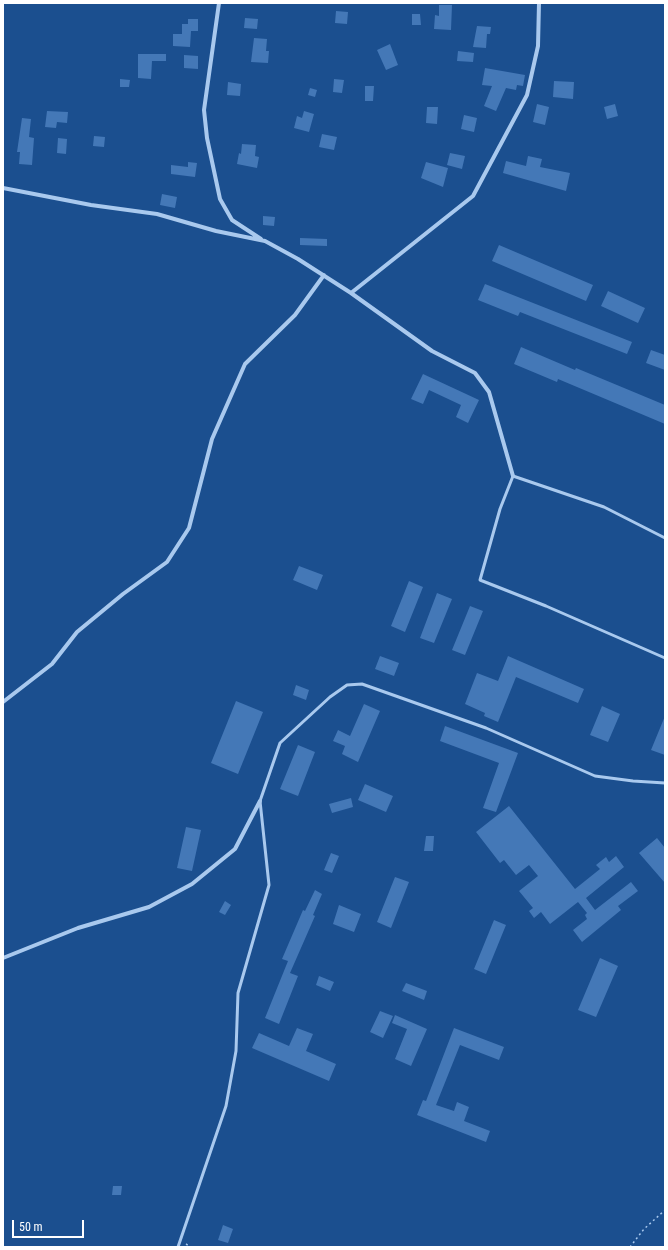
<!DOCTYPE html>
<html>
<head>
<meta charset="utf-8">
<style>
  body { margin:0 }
  #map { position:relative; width:668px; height:1250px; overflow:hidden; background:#1b4f8f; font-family:"Roboto Condensed",sans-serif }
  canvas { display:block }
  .frame { position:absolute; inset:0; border:4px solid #fff; pointer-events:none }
  .scale { position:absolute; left:12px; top:1220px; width:72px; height:18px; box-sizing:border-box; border:2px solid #fff; border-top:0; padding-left:5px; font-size:12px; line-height:14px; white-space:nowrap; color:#fff; -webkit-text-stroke:3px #1b4f8f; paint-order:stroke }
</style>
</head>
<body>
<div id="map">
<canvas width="668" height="1250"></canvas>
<div class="frame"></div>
<div class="scale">50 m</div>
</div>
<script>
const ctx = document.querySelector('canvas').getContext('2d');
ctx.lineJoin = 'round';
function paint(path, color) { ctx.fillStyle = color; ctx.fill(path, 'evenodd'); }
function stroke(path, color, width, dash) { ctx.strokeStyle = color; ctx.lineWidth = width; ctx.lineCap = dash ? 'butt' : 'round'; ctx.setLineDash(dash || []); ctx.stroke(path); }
const building = new Path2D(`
  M439,5H452L451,30L434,29L435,15L439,16Z
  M336,11L348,12L347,24L335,23Z
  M412,14H420L421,25H412Z
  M245,18L258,19L257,29L244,28Z
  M188,19H198V31H191L190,47L173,46V34H182V24H188Z
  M477,26L491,27L490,34H487L486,48L473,47Z
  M254,38L267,39L266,51H269L268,63L251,62Z
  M390,44L398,65L386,70L377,50Z
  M458,51L474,53L473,62L457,61Z
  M138,54H166V61H152L151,79L138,78Z
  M184,55L198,56V69L184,68Z
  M485,68L525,75L523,86L517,85L516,90L506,88L496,111L484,106L492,86L482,85Z
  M120,79L130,80L129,87H120Z
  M334,79L344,80L342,93L333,92Z
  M554,81L574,82L573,99L553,97Z
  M228,82L241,84L240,96L227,95Z
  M365,86H374L373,101H365Z
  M310,88L317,90L315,97L308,95Z
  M537,104L549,107L545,125L533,122Z
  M615,104L618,116L607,119L604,107Z
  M427,107H438L437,124L426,123Z
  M47,111L68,112L67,123L57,122L56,128L45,127Z
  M304,111L314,114L309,132L294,128L297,116L302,118Z
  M464,115L477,118L474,132L461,129Z
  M22,118L31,119L29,137L34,138L32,165L19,164L20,152H17Z
  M322,134L337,137L334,150L319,147Z
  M94,136L105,137L104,147L93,146Z
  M58,138L67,139L66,154L57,153Z
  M242,144L256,145L255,156L259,157L257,168L237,164L239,153L241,154Z
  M450,153L465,156L462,169L447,165Z
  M528,156L542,159L540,167L570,173L566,191L503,173L506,161L526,166Z
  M188,162L197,163L195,177L171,174V165L188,167Z
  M426,162L448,168L443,187L421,178Z
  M162,194L177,197L175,208L160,205Z
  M263,216L275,217L274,226L263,225Z
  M300,238L327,239V246L300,245Z
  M499,245L593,285L586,301L492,261Z
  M485,284L632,342L627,354L520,312L518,316L478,300Z
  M608,291L645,308L638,323L601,306Z
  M521,347L575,370L576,368L665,405V424L558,379L557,382L514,364Z
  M651,350L665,355V370L646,363Z
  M423,374L479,400L468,423L456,417L461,405L429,390L423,404L411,399Z
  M299,566L323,575L317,590L293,580Z
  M409,581L423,587L405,632L391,626Z
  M437,593L452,599L434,643L420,638Z
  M470,606L483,611L465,655L452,650Z
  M380,656L399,663L394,676L375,669Z
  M508,656L584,689L578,703L516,677L498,722L484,716L485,713L465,704L477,673L498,681Z
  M296,685L309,690L306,700L293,695Z
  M236,701L263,712L238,774L211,763Z
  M364,704L380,711L358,762L342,754L345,746L333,741L338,730L350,736Z
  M602,706L620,714L608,742L590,735Z
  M665,716V755L651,750Z
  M445,726L518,753L496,812L483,808L499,763L440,741Z
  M298,745L315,752L298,796L280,789Z
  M365,784L393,796L386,812L358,800Z
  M351,798L353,807L332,813L329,804Z
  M509,806L575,889L600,869L596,865L606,857L609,862L616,856L624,867L586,898L595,910L631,882L638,891L618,906L621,910L582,942L573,930L587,919L585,915L587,913L578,902L550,924L541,912L534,918L529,911L533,908L519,891L538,876L529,865L516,875L504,860L500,863L476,832Z
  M186,827L201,830L192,871L177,868Z
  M426,836H434L433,851H424Z
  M657,838L665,848V883L639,853Z
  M331,853L339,856L332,873L324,870Z
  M395,877L409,882L391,928L377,922Z
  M315,890L322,894L313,915L315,916L290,973L298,976L279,1024L265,1018L288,961L282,959L303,910L305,911Z
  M225,901L231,905L225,915L219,912Z
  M339,905L361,914L354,932L333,924Z
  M494,920L506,925L486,974L474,969Z
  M600,958L618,966L596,1017L578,1010Z
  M319,976L334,982L330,991L316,985Z
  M406,983L427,991L424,1000L402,991Z
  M380,1011L393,1016L383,1038L370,1032Z
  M395,1015L427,1029L411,1066L395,1059L407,1029L392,1023Z
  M297,1028L313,1034L306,1051L336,1064L329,1081L252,1048L259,1033L289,1046Z
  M454,1028L504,1047L499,1060L460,1045L436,1105L454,1111L457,1102L469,1107L464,1121L490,1131L486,1142L417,1115L423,1100L426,1101Z
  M113,1186H122L121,1195H112Z
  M223,1225L233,1229L228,1243L218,1240Z`);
const path = new Path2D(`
  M186,1244L191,1247
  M630,1247L644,1229L665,1210`);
const lane = new Path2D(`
  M665,538L604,507L513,476L500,509L480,580L546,606L665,658
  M178,1247L226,1106L236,1051L238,993L269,885L260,801L280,743L330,697L347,685L362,684L486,728L595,776L633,781L665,783`);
const street = new Path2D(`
  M219,3L204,110L207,138L220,199L232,220L261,239
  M3,188L91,205L157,214L216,231L265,241L298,259L351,293L432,351L475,373L489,392L513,476
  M351,293L473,196L527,95L538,46L539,3
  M3,702L52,664L77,632L123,594L167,562L189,528L212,439L245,364L295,315L324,275
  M3,958L78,928L149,907L192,884L235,849L260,801`);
paint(building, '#4478b7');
stroke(path, '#a9c9ee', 1.5, [2, 3]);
stroke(lane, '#a9c9ee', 3);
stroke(street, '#a9c9ee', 4);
</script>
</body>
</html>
